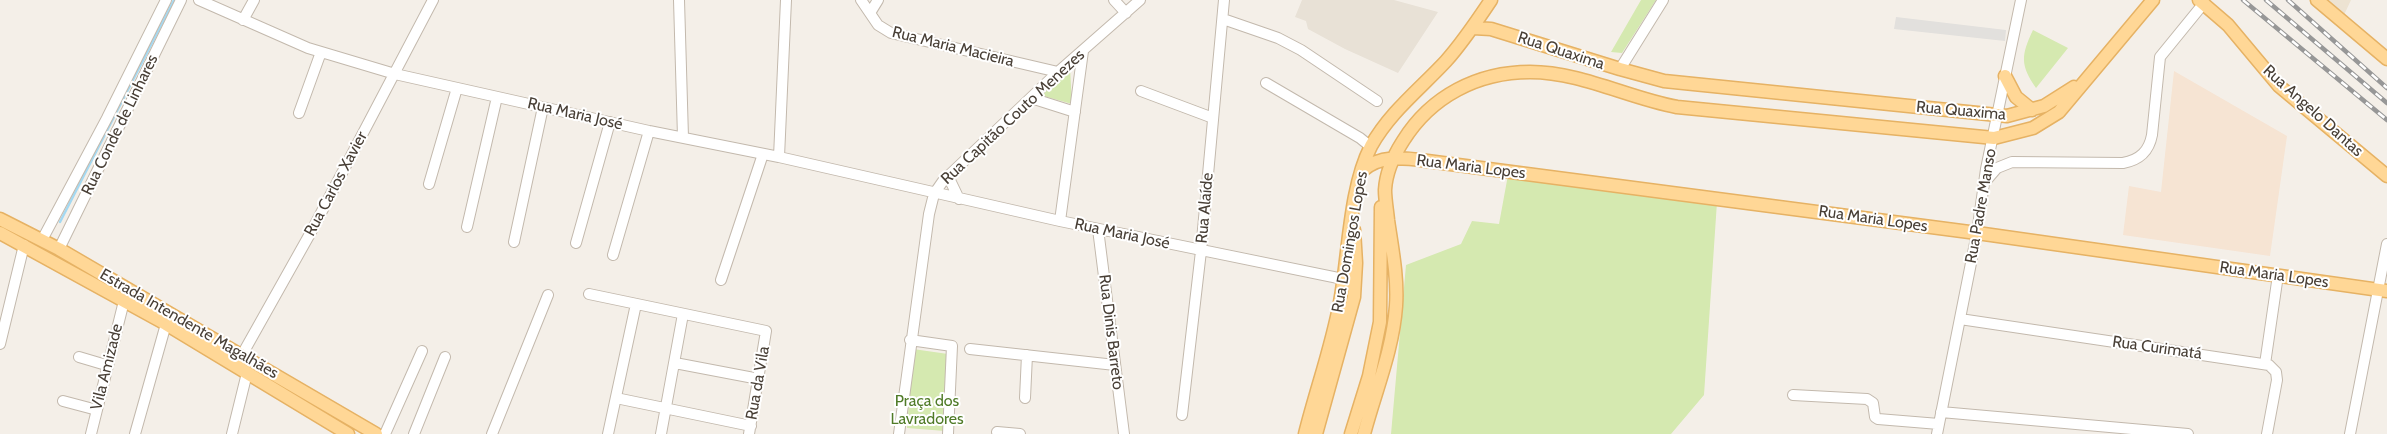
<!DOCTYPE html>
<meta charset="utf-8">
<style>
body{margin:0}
canvas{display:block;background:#f4efe8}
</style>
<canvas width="2387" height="434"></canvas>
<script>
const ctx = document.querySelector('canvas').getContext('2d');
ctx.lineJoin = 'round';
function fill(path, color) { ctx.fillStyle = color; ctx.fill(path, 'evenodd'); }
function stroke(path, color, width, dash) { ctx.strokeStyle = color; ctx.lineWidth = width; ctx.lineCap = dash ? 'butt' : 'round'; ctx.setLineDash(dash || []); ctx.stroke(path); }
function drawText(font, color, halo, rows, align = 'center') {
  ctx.font = font + ' Cabin,sans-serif'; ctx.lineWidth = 4; ctx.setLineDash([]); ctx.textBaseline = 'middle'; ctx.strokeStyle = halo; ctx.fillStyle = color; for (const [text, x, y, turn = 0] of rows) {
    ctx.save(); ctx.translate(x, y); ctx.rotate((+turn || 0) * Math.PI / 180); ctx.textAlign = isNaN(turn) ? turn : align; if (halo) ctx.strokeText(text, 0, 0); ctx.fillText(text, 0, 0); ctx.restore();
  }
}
fill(new Path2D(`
 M1302,0H1394L1438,12L1398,73L1345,49L1308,29L1306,21L1295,17Z`), '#e8e1d6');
fill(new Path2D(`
 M2174,71L2287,136L2270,256L2123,235L2129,186L2161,192Z`), '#f6e4d3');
fill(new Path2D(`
 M2321,0H2351L2344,15Z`), '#ede3d2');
fill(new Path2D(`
 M1641,0H1656L1622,53L1611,52Z
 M2033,30L2068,48L2036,88C2020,65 2021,55 2033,30Z
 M1070,68L1072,104L1040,95Z
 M1508,175L1717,202L1704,395L1671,434H1391L1406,265L1461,244L1472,221L1499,224Z
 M913,349L948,354L945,431L907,428Z`), '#d5e9b0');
fill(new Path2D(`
 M1896,17L2006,30L2005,41L1894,29Z`), '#e2e0dd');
stroke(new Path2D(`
 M60,222L174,0`), '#a4d9f2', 2.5);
const minor = new Path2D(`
 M199,0L308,48L395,74L649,131L779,157L1060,221L1343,279
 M679,0L683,137
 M861,0L878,25L891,33L1058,72
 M1114,0L1126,13
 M870,13L878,0
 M1223,19L1278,38L1301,50L1377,101
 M243,20L254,0
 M1620,69L1663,0
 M1266,83L1360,138L1371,147
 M1141,91L1213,118
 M1031,98L1075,112
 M299,113L321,52
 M779,157L786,0
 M948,176L959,199
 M1984,183L1997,168L2012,162L2123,163C2140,160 2149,151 2152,135L2160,57L2204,3
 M429,184L457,88
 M1060,221L1083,51
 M467,227L497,97
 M1098,229L1124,434
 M42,240L107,118L166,0
 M514,242L543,107
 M576,243L610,122
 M59,249L181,0
 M613,255L649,131
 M721,280L763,154
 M589,294L766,331L749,434
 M1960,319L2269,365L2276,372L2277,380L2267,434
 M910,340L952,346L948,434
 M0,344L24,245
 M970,349L1115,365
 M79,357L106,365
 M238,362L311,232L433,0
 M675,363L759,379
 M2265,364L2278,275
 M1793,395L1867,399L1873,403L1875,417L1878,419L1939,424
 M616,398L751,426
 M1025,398L1027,355
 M63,401L97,410
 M1941,412L2188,434
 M1182,415L1201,251L1224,0
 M997,432L1020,434
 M91,434L124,301
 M135,434L166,324
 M232,434L247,373
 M385,434L422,351
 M414,434L445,357
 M492,434L548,295
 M608,434L636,304
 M661,434L683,314
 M899,434L929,214L934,194L943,181L1058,72L1140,0
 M1937,434L1977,233L1986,169L2021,0
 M2350,434L2387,244`);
const major = new Path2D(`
 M2199,0L2228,25L2279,86L2387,176
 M2317,0L2387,59
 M1473,28L1491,29L1620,69L1664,81L2007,116L2044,106L2074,87
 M2005,76L2016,97L2032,110
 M1362,171C1382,152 1410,159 1435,162L1977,233L2387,291
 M0,219L59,249L376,434
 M0,233L166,324L348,434
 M1305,434C1316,390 1332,346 1340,302C1349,255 1349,189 1371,146C1390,112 1420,89 1446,61C1463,42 1477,21 1491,0
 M1316,434L1354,297L1356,263L1354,230
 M1351,434L1369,376L1380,322L1381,207
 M1364,434C1375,392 1393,350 1396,306C1398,277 1392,248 1388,220C1387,210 1385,199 1385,190C1386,172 1394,155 1403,141C1431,96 1478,72 1530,72C1581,72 1628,98 1677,107L1994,138L2033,128L2059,112L2153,0`);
stroke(minor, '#c3b9ad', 12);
stroke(major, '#e6b264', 15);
stroke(minor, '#fff', 10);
stroke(major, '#ffd796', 12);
const rail = new Path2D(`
 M2243,0L2387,120
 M2266,0L2387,103
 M2288,0L2387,88`);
stroke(rail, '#979797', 4.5);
stroke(rail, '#fff', 2.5, [8]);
drawText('16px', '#483f36', '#fff', [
 ["Rua Maria Macieira",953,47,14],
 ["Rua Quaxima",1561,51,18],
 ["Rua Quaxima",1961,111,5],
 ["Rua Angelo Dantas",2313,111,42],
 ["Rua Maria José",575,114,13],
 ["Rua Capitão Couto Menezes",1013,117,-43],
 ["Rua Conde de Linhares",120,125,-64],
 ["Rua Maria Lopes",1471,167,7],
 ["Rua Carlos Xavier",336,184,-62],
 ["Rua Padre Manso",1981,206,-80],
 ["Rua Alaíde",1205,208,-85],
 ["Rua Maria Lopes",1873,219,8],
 ["Rua Maria José",1122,234,12],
 ["Rua Domingos Lopes",1350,242,-80],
 ["Rua Maria Lopes",2274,275,8],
 ["Estrada Intendente Magalhães",189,324,30],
 ["Rua Dinis Barreto",1111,332,83],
 ["Rua Curimatá",2157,348,8],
 ["Vila Amizade",107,367,-76],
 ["Rua da Vila",758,383,-80]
]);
drawText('16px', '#507b28', '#fff', [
 ["Praça dos",927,401],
 ["Lavradores",927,419]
]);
</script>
